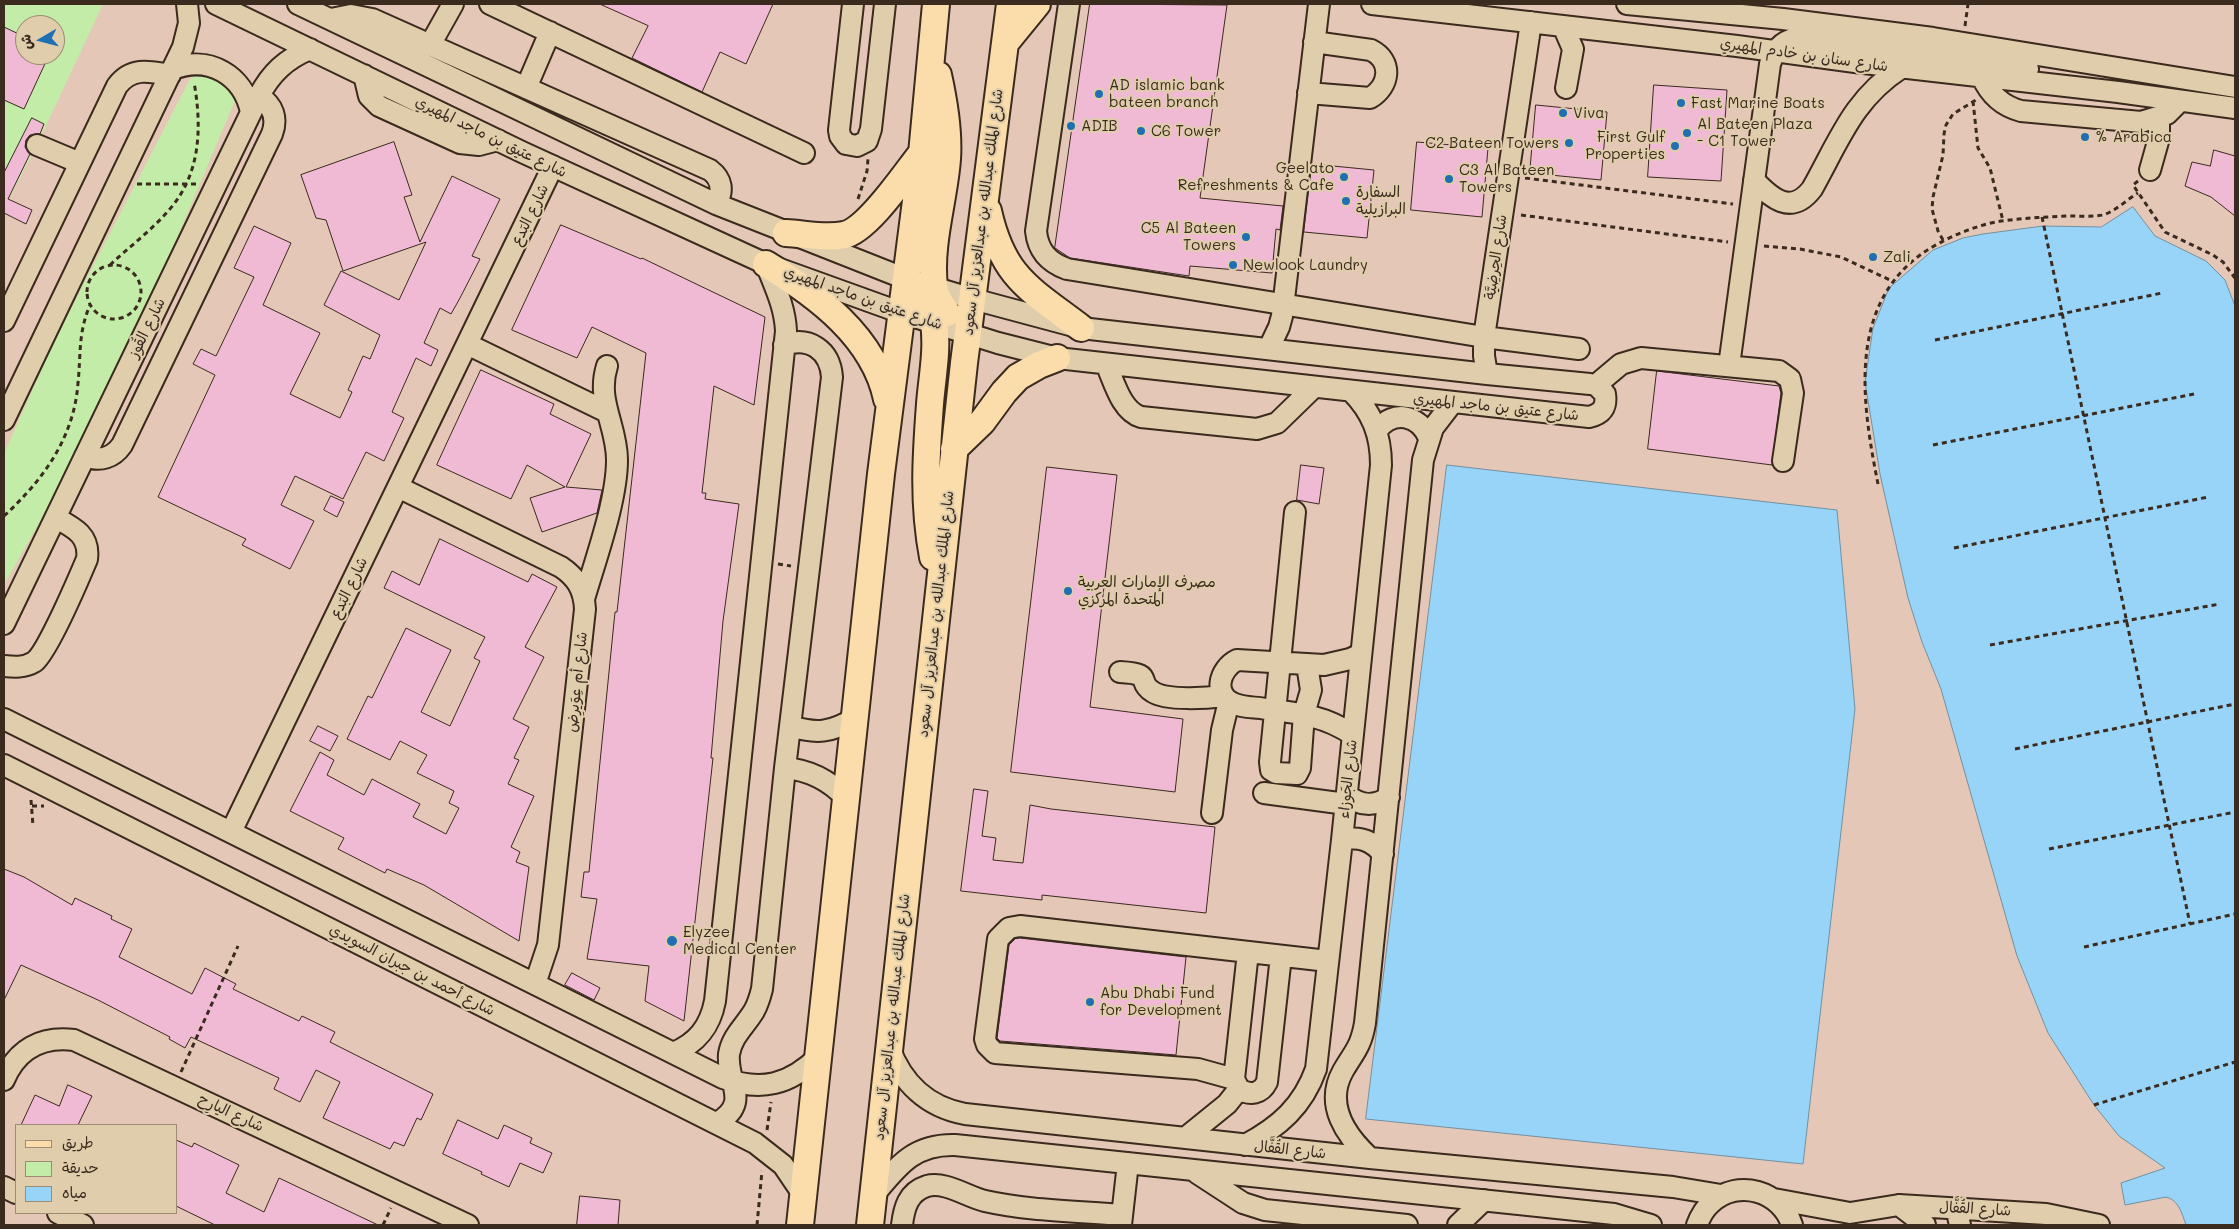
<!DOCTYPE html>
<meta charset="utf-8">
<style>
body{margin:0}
#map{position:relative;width:2239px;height:1229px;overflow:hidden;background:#e4c7b7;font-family:Mali,"Playpen Sans Arabic",sans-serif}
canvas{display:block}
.frame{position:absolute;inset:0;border:5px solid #3b2a1e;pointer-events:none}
.legend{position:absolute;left:15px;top:1124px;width:162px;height:90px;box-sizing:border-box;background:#dfcdab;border:1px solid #9d8c73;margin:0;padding:6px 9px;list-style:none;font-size:15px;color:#3b2a1e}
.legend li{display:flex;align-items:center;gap:10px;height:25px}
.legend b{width:25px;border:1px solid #9d8c73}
.north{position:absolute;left:15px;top:15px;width:50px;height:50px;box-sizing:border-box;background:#dfcdab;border:1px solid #9d8c73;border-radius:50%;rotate:262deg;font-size:14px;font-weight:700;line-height:20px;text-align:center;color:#3b2a1e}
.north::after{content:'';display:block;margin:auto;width:18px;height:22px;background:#1f6fb2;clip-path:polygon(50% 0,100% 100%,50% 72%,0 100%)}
</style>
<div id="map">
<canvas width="2239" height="1229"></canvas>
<div class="frame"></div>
<ul class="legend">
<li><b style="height:6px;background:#faddab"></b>طريق</li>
<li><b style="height:14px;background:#c2eca7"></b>حديقة</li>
<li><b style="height:14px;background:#97d4f8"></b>مياه</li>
</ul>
<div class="north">ش</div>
</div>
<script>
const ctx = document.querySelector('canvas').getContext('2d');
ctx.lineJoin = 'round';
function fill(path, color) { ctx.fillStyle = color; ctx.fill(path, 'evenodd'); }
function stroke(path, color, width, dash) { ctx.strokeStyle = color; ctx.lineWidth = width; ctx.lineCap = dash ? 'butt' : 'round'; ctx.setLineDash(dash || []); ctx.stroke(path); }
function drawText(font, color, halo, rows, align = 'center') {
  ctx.font = font + ' Mali,"Playpen Sans Arabic",sans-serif'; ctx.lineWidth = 4; ctx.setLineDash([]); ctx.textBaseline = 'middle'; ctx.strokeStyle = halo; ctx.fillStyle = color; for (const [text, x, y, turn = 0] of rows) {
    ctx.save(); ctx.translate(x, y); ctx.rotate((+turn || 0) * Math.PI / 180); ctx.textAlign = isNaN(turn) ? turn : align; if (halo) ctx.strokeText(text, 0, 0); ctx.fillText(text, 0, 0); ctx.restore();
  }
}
fill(new Path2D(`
 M4,4H103L37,145L10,197L4,194ZM25,25H55V55H25Z
 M208,68L237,96L148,307L57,491L4,585V454L54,341L190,79Z`), '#c2eca7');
const water = new Path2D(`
 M2133,207L2155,236L2206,261L2225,280L2235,306V1225H2186C2182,1214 2179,1200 2166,1197L2125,1205L2121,1183L2165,1168L2119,1136L2094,1105L2048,1033L2017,956L1941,689L1922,642L1908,598L1880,474L1865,382L1873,328L1889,288L1933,250L1963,238L1983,234L2043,226L2101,227Z
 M1447,465L1837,510L1855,709L1803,1164L1366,1119Z`);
fill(water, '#97d4f8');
stroke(water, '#7290a1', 1);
const building = new Path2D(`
 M600,4H773L746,64L720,52L702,92L632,58L648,26Z
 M1090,4L1227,5L1200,198L1283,206L1280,230L1276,229L1272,273L1190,266L1189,276L1070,258L1055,248Z
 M4,27L25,37V55H49L24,109L4,100Z
 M1654,85L1727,90L1721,181L1648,177Z
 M1536,105L1607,112L1601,180L1530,173Z
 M32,118L44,124L40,134L30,135L26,140L25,147L30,154L8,199L32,210L26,224L4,213V173Z
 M394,142L412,195L404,197L420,242L452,176L500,199L472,256L480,259L460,298L451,314L440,308L424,343L438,350L431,366L416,358L392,412L404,418L384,461L366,452L343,499L295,476L281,505L314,521L290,569L242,545L246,539L158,497L215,375L193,364L201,349L216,356L254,277L234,268L254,226L291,243L263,305L320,333L290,394L340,418L352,392L348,390L363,356L370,359L380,335L324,305L341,271L399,300L426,242L343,271L326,220L316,218L301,175Z
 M1417,142L1488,148L1482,217L1411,210Z
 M2214,150L2235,156V216L2211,197L2185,186L2192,162L2210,166Z
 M1312,164L1374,170L1367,238L1304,232Z
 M561,225L641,259L642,258L765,317L754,405L714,386L702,493H706L705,499L739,504L723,621L711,758H713L684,1021L645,1001L649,966L587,959L597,899L581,897L584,872H589L615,612H617L646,353L592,327L577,358L512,330Z
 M481,370L554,404L550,414L591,434L566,487L602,490L597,513L542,532L530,498L565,487L527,465L511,499L437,465Z
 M1657,371L1779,386L1781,393L1772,465L1648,449Z
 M1301,465L1324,468L1319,504L1297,500Z
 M1047,467L1117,475L1090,707L1183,719L1175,792L1011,772Z
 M331,496L344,502L337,517L324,510Z
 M440,539L528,582L532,574L557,587L525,647L544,657L513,719L529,727L514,758L519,760L508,784L534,796L511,847L520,852L516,862L529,867L519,941L424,885L387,869L385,873L338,849L344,838L290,811L320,752L334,760L327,775L364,795L372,779L420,804L413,817L446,834L459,808L449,803L454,791L417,773L427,755L400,741L390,760L347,739L368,696L372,698L406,628L451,650L421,712L450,726L480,661L474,658L485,637L384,588L392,571L419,585Z
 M318,726L338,736L330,751L310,741Z
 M974,789L988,791L982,836L996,838L993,860L1023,863L1030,805L1051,809L1215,827L1206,913L1042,895V900L961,891Z
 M4,869L24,877L72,905L75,898L112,916L111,919L132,929L119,957L192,994L205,968L236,984L233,989L299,1021L302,1016L335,1032L330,1042L433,1094L421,1120L417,1118L404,1146L394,1142L390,1149L323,1118L340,1082L316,1070L300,1102L274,1089L279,1078L191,1037L185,1048L169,1039L170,1037L98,1000L21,965L4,1000Z
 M1020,938L1186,957L1176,1055L1000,1041L997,1038L1009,945L1015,939Z
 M572,973L600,988L594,1000L565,985Z
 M68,1085L92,1096L78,1125H21L35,1095L59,1106Z
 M458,1120L498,1139L504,1125L532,1138L530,1143L552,1153L543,1173L520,1163L509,1187L481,1174L482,1172L443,1154Z
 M176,1140L192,1147L194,1143L239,1165L226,1193L264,1212L279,1178L378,1225H215L176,1206Z
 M580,1196L620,1200L618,1225H577Z`);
fill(building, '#f0bad4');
stroke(building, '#3b2a1e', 1);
const minor = new Path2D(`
 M216,4L522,152L766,264L902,313L998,343L1057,358L1589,417C1602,414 1607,407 1605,394L1596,385L1590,384L1487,374L1081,328L973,299L906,279L716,204L298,4
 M490,4L804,153
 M853,4L839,130L840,136L846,144L857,146L867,141L871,129L885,4
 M1069,4L1036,231C1038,251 1048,262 1067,269L1484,337L1579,349
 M1372,4L1737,46L1855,62L2118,92L2235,108
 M1627,4L1783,19L1933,38L2235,87
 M331,19L351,15L372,19L710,170C722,179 724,191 716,204
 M1563,26L1573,49L1566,88
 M430,45L453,4
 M173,69C209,55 243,75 251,112
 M364,75L369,96L379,106L460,143L479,145L498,140
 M1982,77C1990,95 2002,106 2021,111L2141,122L2167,114L2180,101
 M526,88L550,32
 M1308,93L1370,98C1390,86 1393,61 1371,50L1314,42
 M37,145L80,163
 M2150,170L2159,138V118
 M1754,180C1771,198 1791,216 1812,189C1839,141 1853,99 1901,68
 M4,321L117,86C131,67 149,71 170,75
 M467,344L607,412
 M1269,348L1279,327L1282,316L1319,4
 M1106,364C1114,381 1121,411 1141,417L1257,429L1277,423L1314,387
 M1729,366L1770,64C1775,47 1786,38 1805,37L2028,69
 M1487,374L1484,356V337L1531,22
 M1596,385L1621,364L1641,358L1779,371L1790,379L1793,393L1783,461
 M4,420L183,47L189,23L187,4
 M1377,430C1394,409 1419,415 1429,438
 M85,456C100,462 113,458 122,445L272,134C278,118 273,105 259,96
 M398,487L561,567C576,577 584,589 585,609L548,945L535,984
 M1295,512L1270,762L1271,770L1276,773L1297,774L1300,768L1304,714L1311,690L1307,665
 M584,599C596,558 617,500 617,460C617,425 596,401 607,366
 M4,624L259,96C271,73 286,59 310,49
 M4,666C14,667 24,668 34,662C47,653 79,578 87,559C90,536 75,528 56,518
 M1120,672C1156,674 1135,681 1153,692C1167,701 1208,698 1224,696
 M4,719L723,1078C761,1092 790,1085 819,1056
 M790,726C816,734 831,733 855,718
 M1353,735C1326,716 1298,713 1266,709C1256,707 1244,708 1235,704C1212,696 1219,669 1237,660L1324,665L1350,659L1361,654
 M4,765L755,1143L783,1165L804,1196
 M785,768C810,770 829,780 846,798
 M1264,793L1346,804
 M1347,795C1360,806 1374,807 1389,797
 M1212,813L1222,730L1229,701
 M231,832L553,166
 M1342,840C1359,836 1372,840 1383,854
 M1248,952L1234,1079L1239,1089C1250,1096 1261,1094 1267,1082L1281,956
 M889,1047C902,1083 927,1107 965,1114L1370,1158L1673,1187L1721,1195
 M673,1053C697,1043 710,1027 715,1001L786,331C785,307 775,287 766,264
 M1234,1079L1198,1069L995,1053L987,1045L985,1039L998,939L1009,928L1020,926L1328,961
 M4,1080C17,1049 41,1036 74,1040L468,1225
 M717,1123C752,1102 726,1083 729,1054C732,1036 745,1026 754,1011C758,1004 760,997 762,989L785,768L832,377C830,350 809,336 784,345
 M1185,1138L1227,1104L1239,1089
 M1245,1145C1279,1127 1303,1106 1316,1069L1342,840L1381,465C1381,435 1372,412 1351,391
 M1370,1158C1346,1136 1324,1105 1343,1071C1354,1052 1361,1047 1365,1023L1423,460L1433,428L1453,402
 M1197,1173L1243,1203L1265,1210L1407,1225
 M4,1187L16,1193
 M873,1196C898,1166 913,1144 955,1145L1614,1214L1651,1225
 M1774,1199L1850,1213L1899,1205L2046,1214L2099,1225
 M1899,1205L1925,1225
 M1956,1208L1960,1225
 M58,1213L83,1225
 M902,1225C904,1208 908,1192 927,1186C945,1181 968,1197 985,1201C1029,1211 1077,1211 1122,1215
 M1121,1225L1128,1163
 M1458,1225L1484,1200
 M1697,1225C1700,1217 1704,1209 1711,1203C1738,1178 1781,1191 1792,1225`);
const major = new Path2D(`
 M1006,42L1037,4
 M938,75C944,102 949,131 947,159C944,200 929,244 934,286C935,296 941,305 947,313
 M988,211C1003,278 1030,289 1081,328
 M786,233C805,234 826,239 844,235C868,230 905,174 921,154
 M766,264C817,295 874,337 887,399
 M906,279C919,290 932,305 934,323C938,349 932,378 930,404C926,457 923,504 933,557
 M954,449L982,422L1004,392L1018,377L1039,365L1057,358
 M800,1225L881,474L922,154L936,4
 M870,1225L964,363L1010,4`);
stroke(minor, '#3b2a1e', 24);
stroke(major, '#3b2a1e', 30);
stroke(new Path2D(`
 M1965,26L1968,4
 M1973,101L1978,148L1990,168L2003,221
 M1525,178L1733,204
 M2138,181L2133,185L2165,232L2213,255L2223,262L2235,278
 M137,184H196
 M858,199L867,171L868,159
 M1521,215L1728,242
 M2042,217L2190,924
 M1943,240L1938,231L1932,209L1933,197L1943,155L1944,134L1946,125L1953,114L1976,100
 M1764,246L1800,249L1841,257L1892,281
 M110,265C129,247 152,230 169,210C201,174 202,127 194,82
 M87 292a27 27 0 1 1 54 0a27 27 0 1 1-54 0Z
 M1935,340L2162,293
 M1933,445L2194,394
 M1878,484C1861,399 1846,297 1934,246C1955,234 1978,225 2001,221C2024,218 2046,217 2069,216C2080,216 2092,217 2103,215C2114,212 2128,199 2138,193
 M4,516C43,480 74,438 78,383C81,354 78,333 90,305
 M1954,548L2208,497
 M778,564L791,566
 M1990,645L2220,604
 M2015,749L2235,704
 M31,800L33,826
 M32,806H44
 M2049,849L2235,812
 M2084,947L2235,914
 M181,1072L238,946
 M2094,1105L2235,1062
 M767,1130L771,1102
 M383,1225L391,1208
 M757,1225L762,1171`), '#3b2a1e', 3, [5, 4]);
stroke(minor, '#dfcdab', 20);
stroke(major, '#faddab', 26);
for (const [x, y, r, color] of [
 [1099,94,5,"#1f6fb2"],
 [1681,103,5,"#1f6fb2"],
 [1563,113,5,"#1f6fb2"],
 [1071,126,5,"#1f6fb2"],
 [1141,131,5,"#1f6fb2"],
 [1687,133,5,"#1f6fb2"],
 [2085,137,5,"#1f6fb2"],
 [1569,143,5,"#1f6fb2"],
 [1675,146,5,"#1f6fb2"],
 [1344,177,5,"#1f6fb2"],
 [1449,179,5,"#1f6fb2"],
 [1346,201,5,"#1f6fb2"],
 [1246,237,5,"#1f6fb2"],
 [1873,257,5,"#1f6fb2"],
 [1233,265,5,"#1f6fb2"],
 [1068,591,5,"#1f6fb2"],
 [672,941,6,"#1f6fb2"],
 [1090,1002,5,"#1f6fb2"]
]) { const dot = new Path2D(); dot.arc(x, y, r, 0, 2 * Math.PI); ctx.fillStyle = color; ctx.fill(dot); stroke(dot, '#dfcdab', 2); }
drawText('15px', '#3b2a1e', '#dfcdab', [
 ["شارع سنان بن خادم المهيري",1804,55,8],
 ["شارع عتيق بن ماجد المهيري",491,137,26],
 ["شارع الملك عبدالله بن عبدالعزيز آل سعود",983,212,-83],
 ["شارع البَدع",530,215,-64],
 ["شارع الحِرضِيَّة",1496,257,-82],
 ["شارع عتيق بن ماجد المهيري",863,298,19],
 ["شارع القُوز",147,328,-64],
 ["شارع عتيق بن ماجد المهيري",1496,407,6],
 ["شارع البَدع",349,588,-64],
 ["شارع الملك عبدالله بن عبدالعزيز آل سعود",936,614,-84],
 ["شارع أم عِوَيرِض",577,682,-84],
 ["شارع الجَوزاء",1348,779,-84],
 ["شارع أحمد بن جبران السويدي",412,970,27],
 ["شارع الملك عبدالله بن عبدالعزيز آل سعود",892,1017,-84],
 ["شارع اليارِح",231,1113,25],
 ["شارع القُفَّال",1290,1150,6],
 ["شارع القُفَّال",1975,1209,3]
]);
drawText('15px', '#3b2a1e', '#dfcdab', [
 ["AD islamic bank",1109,85],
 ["bateen branch",1109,102],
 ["Fast Marine Boats",1691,103],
 ["Viva",1573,113],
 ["Al Bateen Plaza",1697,124],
 ["- C1 Tower",1697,141],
 ["ADIB",1081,126],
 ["C6 Tower",1151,131],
 ["First Gulf",1665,137,"right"],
 ["Properties",1665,154,"right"],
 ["% Arabica",2095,137],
 ["C2 Bateen Towers",1559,143,"right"],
 ["Geelato",1334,168,"right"],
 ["Refreshments & Cafe",1334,185,"right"],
 ["C3 Al Bateen",1459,170],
 ["Towers",1459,187],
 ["السفارة",1356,192],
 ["البرازيلية",1356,209],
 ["C5 Al Bateen",1236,228,"right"],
 ["Towers",1236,245,"right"],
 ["Zali",1883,257],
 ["Newlook Laundry",1243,265],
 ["مصرف الإمارات العربية",1078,582],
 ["المتحدة المركزي",1078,599],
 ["Elyzee",683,932],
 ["Medical Center",683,949],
 ["Abu Dhabi Fund",1100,993],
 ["for Development",1100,1010]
], 'left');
</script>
